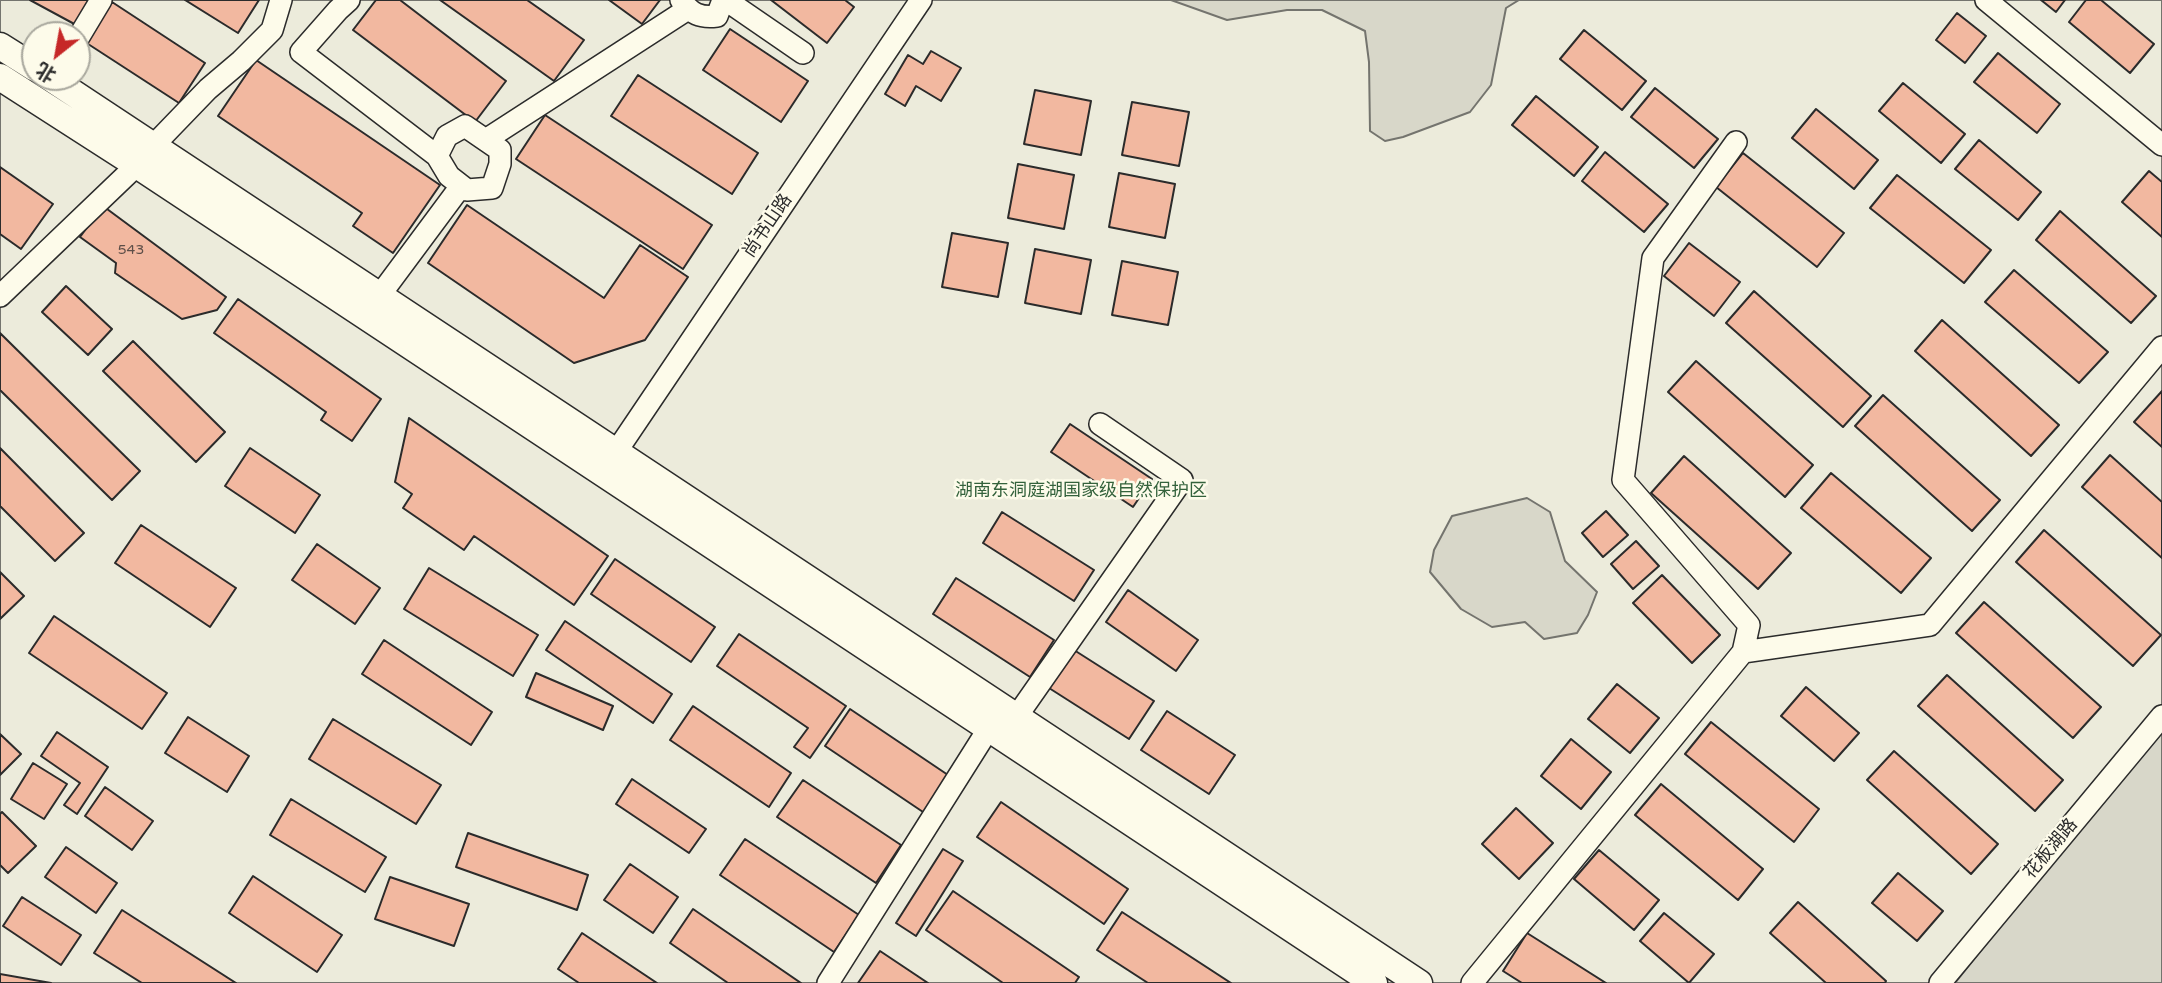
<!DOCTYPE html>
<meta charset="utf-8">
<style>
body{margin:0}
#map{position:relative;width:2162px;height:983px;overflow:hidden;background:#fdfbea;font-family:"Varela Round","Noto Sans SC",sans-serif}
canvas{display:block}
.north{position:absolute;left:21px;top:21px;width:70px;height:70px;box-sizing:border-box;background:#fdfbea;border:2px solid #a9a89e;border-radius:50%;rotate:211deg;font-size:19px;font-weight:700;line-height:28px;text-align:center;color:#2b2b2b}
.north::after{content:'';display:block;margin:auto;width:24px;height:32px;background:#c62828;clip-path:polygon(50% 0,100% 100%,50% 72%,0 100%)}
</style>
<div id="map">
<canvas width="2162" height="983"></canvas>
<div class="north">北</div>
</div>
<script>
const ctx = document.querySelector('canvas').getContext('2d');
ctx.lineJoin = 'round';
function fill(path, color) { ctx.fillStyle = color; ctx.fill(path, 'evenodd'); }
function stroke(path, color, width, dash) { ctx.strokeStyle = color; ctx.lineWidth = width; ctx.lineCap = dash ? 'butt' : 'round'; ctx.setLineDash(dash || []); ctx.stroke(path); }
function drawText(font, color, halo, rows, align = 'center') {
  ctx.font = font + ' "Varela Round","Noto Sans SC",sans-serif'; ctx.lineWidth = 5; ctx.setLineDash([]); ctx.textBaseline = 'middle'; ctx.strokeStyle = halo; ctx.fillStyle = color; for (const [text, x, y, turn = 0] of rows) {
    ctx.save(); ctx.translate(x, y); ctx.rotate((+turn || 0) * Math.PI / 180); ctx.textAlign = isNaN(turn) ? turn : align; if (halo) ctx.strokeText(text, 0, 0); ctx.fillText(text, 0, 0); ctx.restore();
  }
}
const green = new Path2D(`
 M0,0H2162V983H0ZM35,35H77V77H35Z`);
fill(green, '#ecebdb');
stroke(green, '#74746e', 2);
const water = new Path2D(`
 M1171,0H1519L1506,8L1491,85L1470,112L1403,137L1385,141L1370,131L1369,62L1365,31L1322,10H1287L1227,20Z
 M1527,498L1550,512L1565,561L1597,592L1588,615L1577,633L1544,639L1525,622L1492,627L1461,609L1430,572L1434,550L1452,516Z
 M2162,723V983H1955Z`);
fill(water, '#d8d7c9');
stroke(water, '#74746e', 2);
const building = new Path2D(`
 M30,0H91L78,26Z
 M185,0H259L238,33Z
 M376,0H400L506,81L475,122L353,30Z
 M440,0H527L584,40L554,81Z
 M609,0H660L642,24Z
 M771,0H845L854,7L827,43Z
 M2041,0H2065L2056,12Z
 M2086,0H2101L2154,44L2130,73L2069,22Z
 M112,2L205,63L179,103L85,42Z
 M1957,13L1986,36L1965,63L1936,40Z
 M730,29L808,81L781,122L703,70Z
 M1584,30L1646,81L1622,110L1560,59Z
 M931,51L961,68L941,101L916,86L905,106L885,94L908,55L923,64Z
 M1998,53L2060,104L2037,133L1974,82Z
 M256,60L440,185L393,253L353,226L362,213L218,116Z
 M638,75L758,153L732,194L611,116Z
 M1903,83L1965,134L1941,163L1879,111Z
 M1655,88L1718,139L1694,168L1631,117Z
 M1035,90L1091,101L1081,155L1024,144Z
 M1536,96L1598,147L1574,176L1512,125Z
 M1132,102L1189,112L1179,166L1122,155Z
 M1816,109L1878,160L1854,189L1792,138Z
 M545,115L712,225L683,269L516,159Z
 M1979,140L2041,192L2018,220L1955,169Z
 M1605,152L1668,204L1644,232L1582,181Z
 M1743,153L1844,233L1817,267L1716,187Z
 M1018,164L1074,175L1064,229L1008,218Z
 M0,167L53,204L21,249L0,234Z
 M2149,171L2162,182V237L2122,202Z
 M1119,173L1175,184L1165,238L1109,227Z
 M1897,175L1991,250L1964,283L1870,208Z
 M467,205L604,298L640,245L688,277L645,340L574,363L428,263Z
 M103,206L226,297L217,310L182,319L115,273L116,263L80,237Z
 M2060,211L2156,296L2131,323L2036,240Z
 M952,233L1008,243L998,297L942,287Z
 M1689,243L1740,282L1714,316L1664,276Z
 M1035,249L1091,260L1081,314L1025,303Z
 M1122,261L1178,272L1168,325L1112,315Z
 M2014,270L2108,352L2079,383L1985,302Z
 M66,286L112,329L88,355L42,312Z
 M1754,291L1871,396L1843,427L1726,323Z
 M238,299L381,399L352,441L321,420L326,412L214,333Z
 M1942,320L2059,425L2031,456L1915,351Z
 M0,333L140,471L112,500L0,390Z
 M133,341L225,432L196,462L103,371Z
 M1696,361L1813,465L1785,497L1668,392Z
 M2162,391V447L2134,422Z
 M1883,395L2000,500L1972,531L1855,426Z
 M409,418L608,556L574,605L474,536L464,550L403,508L412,494L395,482Z
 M1070,424L1152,479L1133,507L1051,452Z
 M0,448L84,533L55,561L0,506Z
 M250,448L320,495L295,533L225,486Z
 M2110,455L2162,502V558L2082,487Z
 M1684,456L1791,553L1758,589L1651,493Z
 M1831,473L1931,558L1901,593L1801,508Z
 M1606,511L1628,535L1603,557L1582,533Z
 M1002,512L1094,570L1074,601L983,543Z
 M141,525L236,588L210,627L115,563Z
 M2044,530L2161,635L2133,666L2016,562Z
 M1636,541L1659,566L1633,589L1611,564Z
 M317,544L380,588L355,624L292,580Z
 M615,559L715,627L691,662L591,594Z
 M429,568L538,635L513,676L404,609Z
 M0,572L24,596L0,619Z
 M1662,575L1720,635L1692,663L1633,603Z
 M956,578L1054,640L1030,677L933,614Z
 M1128,590L1198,640L1176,671L1106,622Z
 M1984,602L2101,707L2073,738L1956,633Z
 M54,616L167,693L142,729L29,653Z
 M565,621L672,694L653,723L546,650Z
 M739,634L846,706L810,758L794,747L808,728L717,666Z
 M384,640L492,712L471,745L362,674Z
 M1074,650L1154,701L1129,739L1049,688Z
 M536,673L613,706L603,730L526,697Z
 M1947,675L2063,780L2035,811L1918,706Z
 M1617,684L1659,718L1630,753L1588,719Z
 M1806,687L1859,733L1834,761L1781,716Z
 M693,706L791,773L769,807L670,740Z
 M850,709L951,777L926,814L825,746Z
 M1167,711L1235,755L1209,794L1141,750Z
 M188,717L249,756L227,792L165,753Z
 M333,719L441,785L416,824L309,759Z
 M1711,722L1819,809L1794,842L1685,754Z
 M57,732L108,767L77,814L64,805L80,783L41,756Z
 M0,734L21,754L0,775Z
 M1571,739L1611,772L1581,809L1541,776Z
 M1894,751L1998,844L1971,874L1867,780Z
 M33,763L67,784L44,819L11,799Z
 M632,779L706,829L689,853L616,804Z
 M803,780L901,845L876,883L777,817Z
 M1661,784L1763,869L1738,900L1635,815Z
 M105,787L153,821L132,850L85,816Z
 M291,799L386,857L365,892L270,835Z
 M1001,802L1128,889L1104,924L977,837Z
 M1516,808L1553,843L1519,879L1482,844Z
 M2,812L36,846L8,873L0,865V814Z
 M468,833L588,875L577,910L456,867Z
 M745,839L859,915L834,952L720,875Z
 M66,847L117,883L96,913L45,877Z
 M943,849L963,861L916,936L896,923Z
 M1599,850L1659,900L1634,930L1574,879Z
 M630,864L678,897L653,933L604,900Z
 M1898,873L1943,911L1917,941L1872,903Z
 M253,876L342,935L317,972L229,913Z
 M390,877L469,904L454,946L375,919Z
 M953,891L1079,977L1075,983H1003L926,930Z
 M22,897L81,935L61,965L3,926Z
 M1798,902L1886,981L1885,983H1826L1770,933Z
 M693,909L801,983H728L670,943Z
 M122,910L236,983H142L94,953Z
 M1122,912L1231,983H1148L1097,950Z
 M1664,913L1714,954L1689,983L1640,941Z
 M582,933L657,983H579L558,969Z
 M1527,933L1606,983H1522L1503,971Z
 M880,951L928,983H858Z
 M0,974L51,983H0Z`);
fill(building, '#f2b8a0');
stroke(building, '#2b2b2b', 2);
const minor = new Path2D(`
 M349,0L338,10L301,52L437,156L449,176L467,190L492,188L500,164V150L465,126L447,136L437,156
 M681,0C691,14 700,18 717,16L723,0
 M726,0L803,53
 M1986,0L2162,145
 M77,40L101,0
 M487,139L688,9
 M1736,142L1653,258L1623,480L1749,625L1743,652
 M153,146L208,89L241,61L272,30L281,0
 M380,295L461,186
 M0,296L137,165
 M616,452L921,0
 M1017,716L1182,480L1100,424
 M828,983L989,728
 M1472,983L1743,652L1930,625L2162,347
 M1940,983L2162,716`);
const major = new Path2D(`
 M0,46L35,68
 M0,77L137,165L1374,983
 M49,77L1419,983`);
stroke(minor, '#2b2b2b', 24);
stroke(major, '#2b2b2b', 29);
stroke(minor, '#fdfbea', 21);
stroke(major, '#fdfbea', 26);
drawText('14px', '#5d4e48', null, [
 ["543",131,250]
]);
drawText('18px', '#2b2b2b', '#fdfbea', [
 ["尚书山路",768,226,-56],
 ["花板湖路",2051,849,-50]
]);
drawText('18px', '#34623c', '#fdfbea', [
 ["湖南东洞庭湖国家级自然保护区",1081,491]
]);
</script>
